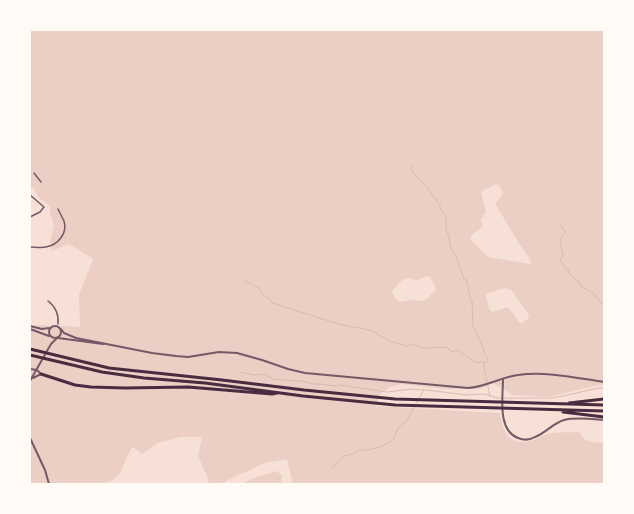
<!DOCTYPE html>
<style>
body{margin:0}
#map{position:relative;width:634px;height:514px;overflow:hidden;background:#f7e1d7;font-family:"DejaVu Sans",sans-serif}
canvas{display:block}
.frame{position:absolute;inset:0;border:31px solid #fffaf5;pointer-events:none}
</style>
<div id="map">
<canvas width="634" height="514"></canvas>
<div class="frame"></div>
</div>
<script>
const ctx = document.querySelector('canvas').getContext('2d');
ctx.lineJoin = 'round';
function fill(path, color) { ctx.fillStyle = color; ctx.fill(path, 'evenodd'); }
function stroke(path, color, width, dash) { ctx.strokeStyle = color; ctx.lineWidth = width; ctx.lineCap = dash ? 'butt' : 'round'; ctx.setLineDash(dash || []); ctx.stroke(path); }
fill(new Path2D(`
 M30,30H604V385H599L548,397L513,395L492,382L484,388L480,389H445L401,384L390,387L380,394L376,406L500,413C502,432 510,446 531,441C537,439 542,435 548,434C558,431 570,433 580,432C583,443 594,442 604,443V484H293L287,459L265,463L228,480L222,484H207L209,481L198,456L202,437H181L158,443L142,454L133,447C121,462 126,478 102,484H30V326L40,325L80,327L79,295L93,259L69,244L52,251L50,241L54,226L50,212V206L38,197L34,188L30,187ZM496,184L500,186L503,194L496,202V205L518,242L529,257L531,262L530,264L488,257L471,240V235L483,227L481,220L486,212L481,192ZM426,276L430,277L436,289L428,298L424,301L412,300L400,302L397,300L392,293C393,288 403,277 410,278C412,279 414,280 417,281ZM506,288L512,291L529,315L528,319L522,323L519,322L508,307L492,312L489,309L486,294L497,290Z
 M276,471L282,475L281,484H243L251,479Z`), '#ebcfc5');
stroke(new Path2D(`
 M559,224L565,231L560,240L563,256L560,259C562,263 564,269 568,270L571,276L578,281L580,286L595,294V297L598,298L601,303L604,304
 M245,281L259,288L263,295L271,300L272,303L342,325L370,330L392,342L406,346L411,344L424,348L446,347L452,352L458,350L475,362H487L488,359L485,355L482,345L473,326L472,300L470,298L467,281L464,279L457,258L450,246L449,236L446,229V215L440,209V205L432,195L428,188L413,173L411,166
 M604,326V328
 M484,362V368L490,396
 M239,372L255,375L264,374L273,379L281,380L302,381L314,384H320L335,386L340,385L387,392L410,389L427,390L467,395L484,394L497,398H551L563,396L598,388H604
 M415,405L424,390
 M332,468L343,456L353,454L360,450H367L380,447L393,440L398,428L408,419L414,407`), '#dcb8b0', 1);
stroke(new Path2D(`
 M34,173L41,182
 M30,195L44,207L40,212L30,217
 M30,247C35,247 41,248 46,247C58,245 68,233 64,221C62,217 60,213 58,209
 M48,301C56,307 59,314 58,324`), '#755966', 1.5);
stroke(new Path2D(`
 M49 332a6 6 0 1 1 12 0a6 6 0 1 1-12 0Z
 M30,326L42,329L49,328
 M30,329L49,336
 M61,329L64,333L76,338L152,353L176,356L188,357L219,352L237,353L262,360L288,369L305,373L468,388C486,387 501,377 518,375C546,371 577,378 604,382
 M58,338L103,344
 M30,369L37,370L41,374
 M33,378L41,374
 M503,379C503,397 497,430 518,438C523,440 530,440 535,437C546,433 553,423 564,420C576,417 591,419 604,420
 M30,381L51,344L57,338
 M30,438L45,470L49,484`), '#755966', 2);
stroke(new Path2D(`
 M30,349L109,368L222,380L304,390L395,399L604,405
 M30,355L102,372L144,378L205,383L303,396L395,405L604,411
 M41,374L75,385L91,387L125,388L188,387L272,394L277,393
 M569,403L604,399
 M563,412L604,417`), '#4a2c40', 3);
</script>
